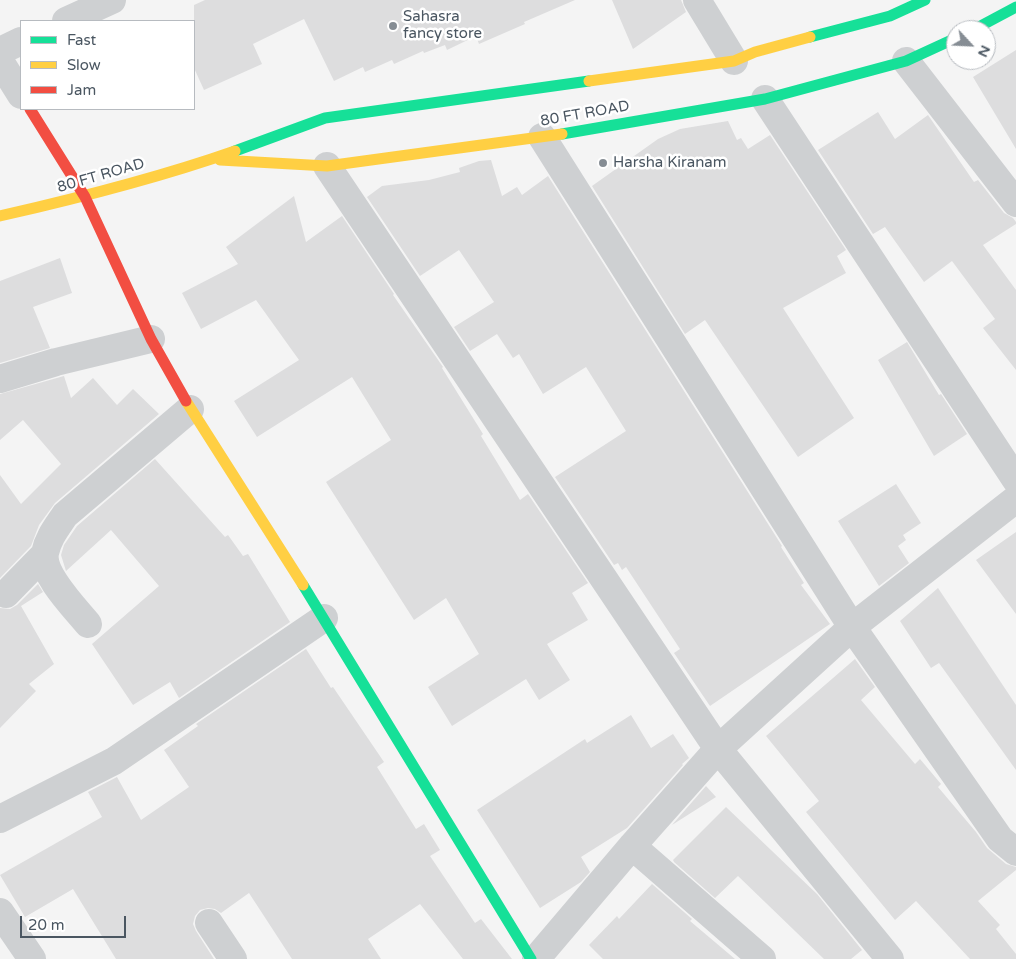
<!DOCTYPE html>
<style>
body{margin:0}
#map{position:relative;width:1016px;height:959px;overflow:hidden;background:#f4f4f4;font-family:"Varela Round",sans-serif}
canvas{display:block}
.legend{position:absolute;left:20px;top:20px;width:175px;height:90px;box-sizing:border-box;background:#fff;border:1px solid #b7bbc0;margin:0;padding:6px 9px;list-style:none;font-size:15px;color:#4a5661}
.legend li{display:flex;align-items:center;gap:10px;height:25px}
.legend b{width:25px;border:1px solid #b7bbc0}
.north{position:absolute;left:946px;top:20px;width:50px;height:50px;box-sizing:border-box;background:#fff;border:1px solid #b7bbc0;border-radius:50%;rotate:115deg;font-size:14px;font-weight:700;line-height:20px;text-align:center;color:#4a5661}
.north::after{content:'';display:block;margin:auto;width:18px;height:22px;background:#868d94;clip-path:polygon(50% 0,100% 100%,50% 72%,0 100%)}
.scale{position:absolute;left:20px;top:916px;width:106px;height:22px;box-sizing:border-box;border:2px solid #4a5661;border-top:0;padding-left:6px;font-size:15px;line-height:18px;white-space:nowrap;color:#4a5661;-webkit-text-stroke:4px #fff;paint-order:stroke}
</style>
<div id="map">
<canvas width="1016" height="959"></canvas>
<ul class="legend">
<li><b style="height:6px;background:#16e098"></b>Fast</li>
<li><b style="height:6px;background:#ffcf43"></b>Slow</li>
<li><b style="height:6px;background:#f24e42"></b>Jam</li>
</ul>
<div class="north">N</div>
<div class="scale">20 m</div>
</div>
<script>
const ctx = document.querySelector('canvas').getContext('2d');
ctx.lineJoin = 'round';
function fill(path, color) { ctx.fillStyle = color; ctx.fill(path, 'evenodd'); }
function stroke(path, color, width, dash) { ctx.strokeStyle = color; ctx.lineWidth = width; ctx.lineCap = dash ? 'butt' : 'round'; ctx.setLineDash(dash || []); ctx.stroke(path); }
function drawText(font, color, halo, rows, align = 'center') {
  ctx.font = font + ' "Varela Round",sans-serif'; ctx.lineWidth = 5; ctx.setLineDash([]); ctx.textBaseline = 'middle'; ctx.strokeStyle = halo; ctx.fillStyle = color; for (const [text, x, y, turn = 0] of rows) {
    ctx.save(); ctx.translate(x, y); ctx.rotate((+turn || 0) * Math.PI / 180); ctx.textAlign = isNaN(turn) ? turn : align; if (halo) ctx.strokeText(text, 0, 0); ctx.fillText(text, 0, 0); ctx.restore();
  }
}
fill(new Path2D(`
 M205,0H575L524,22L525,24L479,44L476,36L447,50L445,45L424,53L423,51L394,64L392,60L365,72L363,67L334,81L304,19L253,44L262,64L204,90L194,68V5Z
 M612,0H681L686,12L633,49Z
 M1016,50V149L973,77Z
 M878,112L895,139L928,115L974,182L978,180L1004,213L1013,218L1016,222V224L983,245L1016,290V370L983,328L995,319L952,261L924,282L885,227L873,234L818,150Z
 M728,121L737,140L741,138L748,149L770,135L846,250L837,256L846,273L783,308L854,418L798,457L705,320L685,334L592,186L658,139L680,129Z
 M491,160L502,196L517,187L522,195L548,176L782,546L781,547L804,583L801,585L830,624L710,706L674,653L680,649L626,567L622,570L618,563L614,565L555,477L626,431L586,367L543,394L519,354L513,358L497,334L470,351L454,327L494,302L459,250L420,276L367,197L382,186L429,180L460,172L459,168L479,161Z
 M294,196L306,242L342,216L394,294L393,295L443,367L442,368L483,434L481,436L520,500L528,494L588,583L572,593L588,620L547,644L570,680L539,700L526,679L452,726L428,687L479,654L446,598L414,620L326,482L391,440L352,377L257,437L234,401L299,360L256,300L201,329L182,293L238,264L226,247Z
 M60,258L72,293L33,307L50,348L0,363V281Z
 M907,342L939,395L941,394L967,434L934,456L878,360Z
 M64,376L71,398L93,378L117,405L133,389L159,414L55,503L39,525L31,546L0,578V475L21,504L61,464L23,420L0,440V394Z
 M155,459L225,537L228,535L243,556L248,554L290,622L179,698L170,682L133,705L92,644L159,586L111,530L66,571L61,555L64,545L77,526Z
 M896,484L921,523L903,535L906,540L898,546L909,563L879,586L838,521Z
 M1016,532V614L976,560Z
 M38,584L43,592L21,606L54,664L29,684L36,691L0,728V608L10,609L17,605Z
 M938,588L1016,705V770L939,663L931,668L900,621Z
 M306,649L331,688L333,687L384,762L377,767L416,829L424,824L440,850L430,856L475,923L481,919L512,959H463L420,904L368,939L381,959H292L249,893L221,913L215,909L208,908L200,910L195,916L193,924L196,931L214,959H116L73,889L25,917L0,875L102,817L88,792L117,777L141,820L189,787L164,750L198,726L196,724Z
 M855,659L875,687L861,700L915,764L920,759L941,784L938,787L976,832L987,848L1006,864L1016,867V870L978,901L1000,925L996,929L1016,954V959H970L916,901L895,920L806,812L819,801L766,736Z
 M631,715L651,748L673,734L689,758L682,764L683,765L627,828L581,857L590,872L581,882L540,908L477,810L585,739L587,743Z
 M706,786L716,797L672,825Z
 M726,807L817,894L862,950L851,959H824L738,876L715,898L674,862L673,860Z
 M652,884L692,919L690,921L735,959H603L589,945L617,916L619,919Z`), '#ddddde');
stroke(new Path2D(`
 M697,0L734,61
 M66,21L112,0
 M0,51L21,41
 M0,61L21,95
 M906,61L1016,203
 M765,99L1016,480
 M542,137L852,627L1000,839L1016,852
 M327,166L718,749L890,959
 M0,379L56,362L151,339
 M6,594L44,555
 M88,624C75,608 41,574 45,553C48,538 57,527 65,515L190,409
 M0,819L114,761L324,618
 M632,846L762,959
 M0,912L32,959
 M209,923L233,959
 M536,959L632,846L718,749L852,627L1016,499`), '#ced0d2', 28);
stroke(new Path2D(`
 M973,30L1016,7
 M810,37L890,16L925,0
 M562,134L765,99L906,61L956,38
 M235,151L325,118L589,81
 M303,585L531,959`), '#16e098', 11);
stroke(new Path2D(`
 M589,81L734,61L755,52L810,37
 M220,160L327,166L562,134
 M0,216C79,198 158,178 235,151
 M186,401L303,585`), '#ffcf43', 11);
stroke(new Path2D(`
 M30,109L85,197L151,339L186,401`), '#f24e42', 11);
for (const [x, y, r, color] of [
 [393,26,5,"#868d94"],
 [603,163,5,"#868d94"]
]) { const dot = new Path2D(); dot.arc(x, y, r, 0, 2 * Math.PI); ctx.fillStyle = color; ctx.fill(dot); stroke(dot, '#fff', 2); }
drawText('15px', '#4a5661', '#fff', [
 ["Sahasra",403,17],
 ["fancy store",403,34],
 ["Harsha Kiranam",613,163]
], 'left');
drawText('15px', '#4a5661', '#fff', [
 ["80 FT ROAD",585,114,-10],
 ["80 FT ROAD",101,176,-16]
]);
</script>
